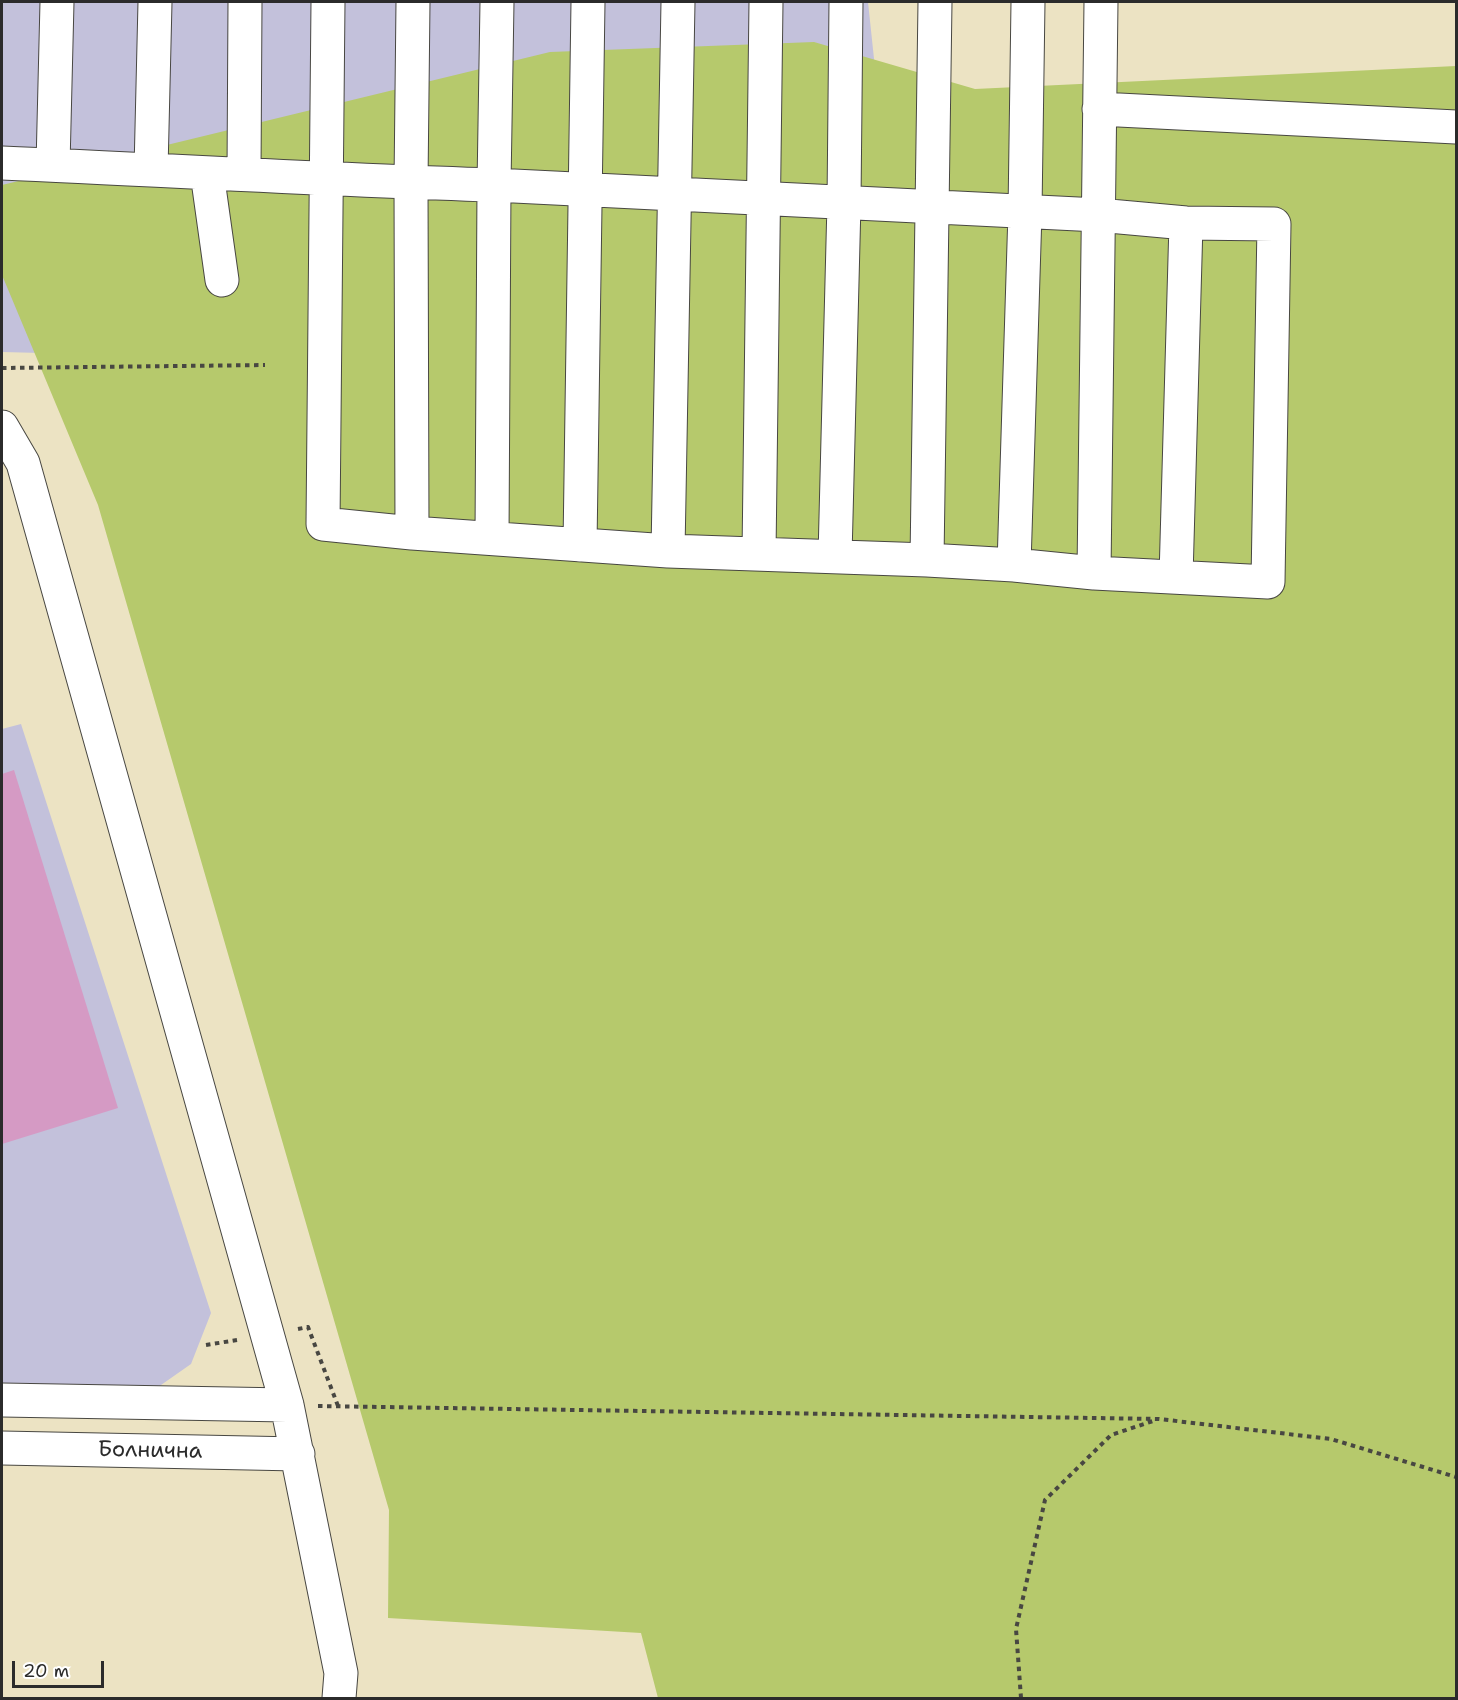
<!DOCTYPE html>
<meta charset="utf-8">
<style>
body{margin:0}
#map{position:relative;width:1458px;height:1700px;overflow:hidden;background:#ece3c3;font-family:"Shantell Sans",sans-serif}
canvas{display:block}
.frame{position:absolute;inset:0;border:3px solid #2b2b2b;pointer-events:none}
.scale{position:absolute;left:12px;top:1661px;width:92px;height:27px;box-sizing:border-box;border:3px solid #2b2b2b;border-top:0;padding-left:8px;font-size:18px;line-height:21px;white-space:nowrap;color:#2b2b2b;-webkit-text-stroke:4px #fff;paint-order:stroke}
</style>
<div id="map">
<canvas width="1458" height="1700"></canvas>
<div class="frame"></div>
<div class="scale">20 m</div>
</div>
<script>
const ctx = document.querySelector('canvas').getContext('2d');
ctx.lineJoin = 'round';
function fill(path, color) { ctx.fillStyle = color; ctx.fill(path, 'evenodd'); }
function stroke(path, color, width, dash) { ctx.strokeStyle = color; ctx.lineWidth = width; ctx.lineCap = dash ? 'butt' : 'round'; ctx.setLineDash(dash || []); ctx.stroke(path); }
function drawText(font, color, halo, rows, align = 'center') {
  ctx.font = font + ' "Shantell Sans",sans-serif'; ctx.lineWidth = 4.5; ctx.setLineDash([]); ctx.textBaseline = 'middle'; ctx.strokeStyle = halo; ctx.fillStyle = color; for (const [text, x, y, turn = 0] of rows) {
    ctx.save(); ctx.translate(x, y); ctx.rotate((+turn || 0) * Math.PI / 180); ctx.textAlign = isNaN(turn) ? turn : align; if (halo) ctx.strokeText(text, 0, 0); ctx.fillText(text, 0, 0); ctx.restore();
  }
}
fill(new Path2D(`
 M2,2H868L879,106L239,358L2,352Z
 M21,724L211,1313L191,1364L151,1392L2,1391V729Z`), '#c3c1db');
fill(new Path2D(`
 M814,42L975,89L1456,66V1698H658L641,1633L388,1618L389,1510L98,505L2,275V185L550,52Z`), '#b6c96c');
fill(new Path2D(`
 M14,770L118,1108L2,1144V774Z`), '#d59ac4');
const minor = new Path2D(`
 M1099,109L1456,127
 M2,163C166,170 330,180 494,185L1098,215L1186,223L1274,224L1268,582L1094,573L1014,565L927,560L668,551L412,533L323,524L328,2
 M53,165L57,2
 M151,170L155,2
 M207,173L222,280
 M244,174L245,2
 M2,427L23,463L287,1405L341,1673L339,1698
 M412,533L411,183L413,2
 M492,538L494,185L497,2
 M580,545L588,2
 M668,551L678,2
 M759,554L766,2
 M835,556L844,203L846,2
 M927,560L935,2
 M1014,565L1025,212L1028,2
 M1094,573L1101,2
 M1176,577L1186,223
 M2,1400L287,1405
 M2,1448L298,1454`);
stroke(minor, '#484742', 35);
stroke(new Path2D(`
 M2,368L265,365
 M298,1329L308,1327L338,1406
 M206,1345L237,1340
 M318,1406L1159,1419L1331,1439L1456,1477
 M1021,1698L1016,1629L1045,1500L1111,1435L1156,1420`), '#484742', 4, [4.5, 4.5]);
stroke(minor, '#fff', 33);
drawText('22px', '#2b2b2b', '#fff', [
 ["Болнична",150,1451,1]
]);
</script>
